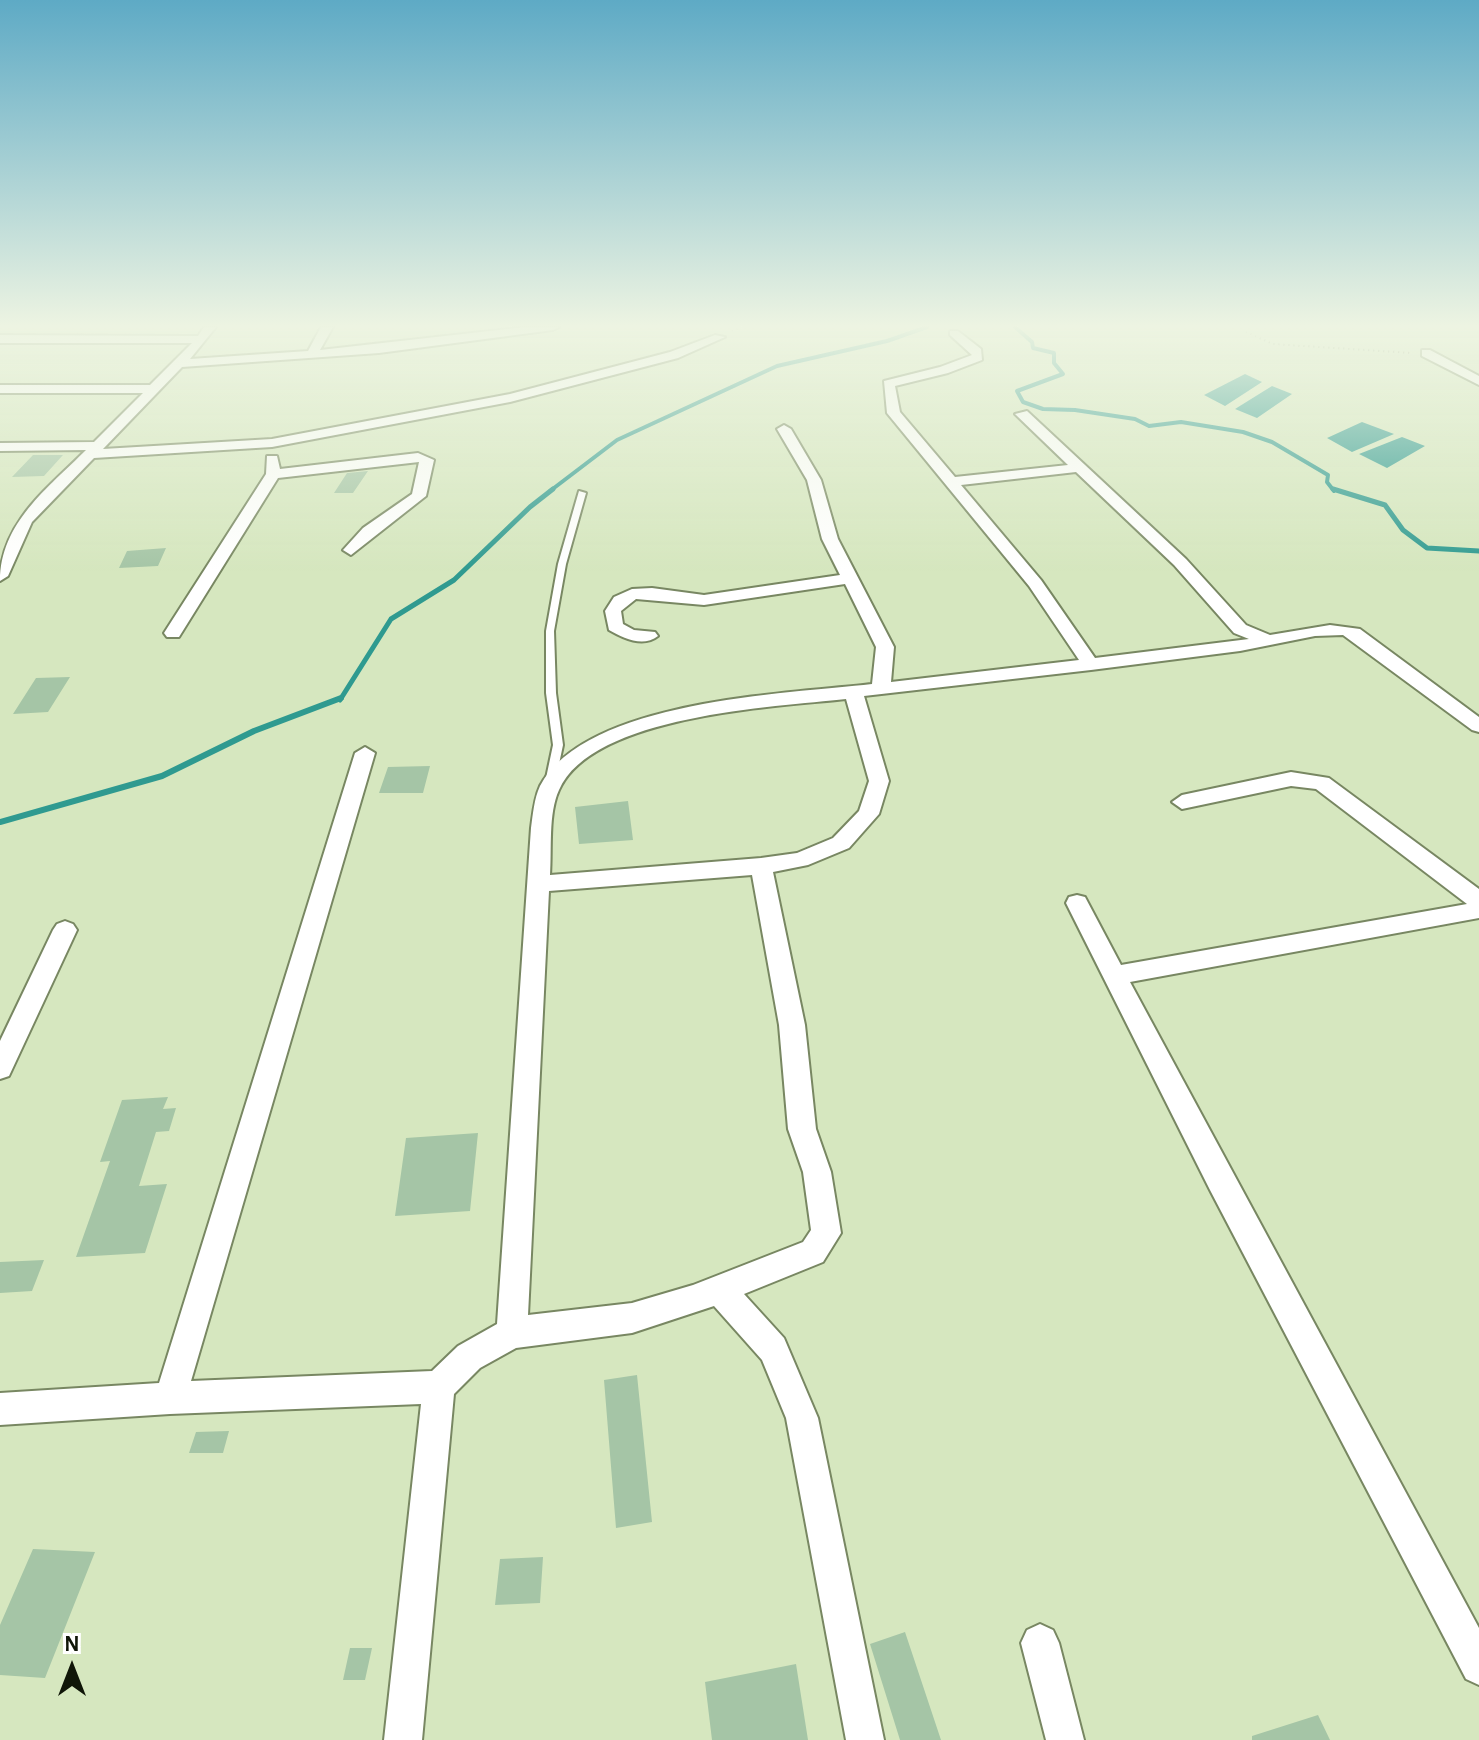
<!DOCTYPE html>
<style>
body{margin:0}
#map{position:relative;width:1479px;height:1740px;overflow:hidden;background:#d6e7bf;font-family:"Alegreya Sans",sans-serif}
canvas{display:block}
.north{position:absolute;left:32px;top:1628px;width:80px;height:80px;-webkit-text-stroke:6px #fff;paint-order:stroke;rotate:0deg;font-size:22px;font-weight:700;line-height:32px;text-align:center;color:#101608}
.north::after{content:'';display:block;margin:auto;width:28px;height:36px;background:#101608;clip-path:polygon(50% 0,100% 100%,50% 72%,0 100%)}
</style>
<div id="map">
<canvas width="1479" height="1740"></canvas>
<div class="north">N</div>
</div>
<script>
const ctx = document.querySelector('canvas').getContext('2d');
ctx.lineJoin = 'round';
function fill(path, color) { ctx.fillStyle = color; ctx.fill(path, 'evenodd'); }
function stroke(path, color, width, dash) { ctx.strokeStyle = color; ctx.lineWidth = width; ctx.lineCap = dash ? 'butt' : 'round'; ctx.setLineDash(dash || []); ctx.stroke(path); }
fill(new Path2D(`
 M1245,374L1262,382L1225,406L1204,395Z
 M1272,386L1292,394L1257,418L1235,409Z
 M1362,422L1394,434L1352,452L1327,438Z
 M1402,437L1425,446L1387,468L1359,454Z`), '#2f9a90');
stroke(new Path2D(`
 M1015,327L1032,342L1033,348L1054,353V363L1063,374L1017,391L1023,402L1043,409L1075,410L1135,419L1149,426L1181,422L1243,432L1272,442L1328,475L1327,482L1334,491
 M550,491L617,440L777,366L887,341L927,327`), '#2f9a90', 4);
stroke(new Path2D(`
 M1333,489L1385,505L1403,530L1427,548L1479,551
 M340,700L391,619L454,580L530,507L553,489`), '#2f9a90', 5);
stroke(new Path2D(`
 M0,822L162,776L254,731L341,698`), '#2f9a90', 6);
fill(new Path2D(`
 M33,455H63L44,476L12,477Z
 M368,471L353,493H334L347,473Z
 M166,548L158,566L119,568L127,551Z
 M70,677L48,712L13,714L36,678Z
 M430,766L423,793H379L388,767Z
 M628,801L633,840L579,844L575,807Z
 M168,1097L163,1109L176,1108L169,1131L156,1132L139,1186L167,1184L145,1253L76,1257L110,1161L100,1162L122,1100Z
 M478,1133L470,1211L395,1216L406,1138Z
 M44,1260L32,1291L0,1293V1262Z
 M637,1375L652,1522L616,1528L604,1380Z
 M229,1431L223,1453H189L196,1432Z
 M33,1549L95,1552L45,1678L0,1675V1625Z
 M543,1557L540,1603L495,1605L500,1559Z
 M905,1632L941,1740H900L870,1644Z
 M350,1648H372L365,1680H343Z
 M796,1664L808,1740H712L705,1682Z
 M1318,1715L1330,1740H1252V1736Z`), '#a5c5a6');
const service = new Path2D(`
 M579,491L586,493L566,564L554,631L556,693L563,745L555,783L550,786L545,783L553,745L546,693V631L558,564Z`);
const minor = new Path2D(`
 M204,327H216L190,359L308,351L321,327H333L320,350L525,327H559L553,330L379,353L182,367L103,449L272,439L510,394L670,352L715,335L725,337L678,358L510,402L272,447L94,458L32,522L8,576L0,581C0,523 48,488 86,450L0,451V443L94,442L143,393H0V385H150L192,343H0V335L198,336Z
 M950,331H958L981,349L982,360L948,373L895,386L900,412L955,477L1068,465L1015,414L1027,411L1186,559L1246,625L1270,635L1330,625L1360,629L1479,717V732L1472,730L1343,635L1315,636L1240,651L1091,670L864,696L889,781L879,814L849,848L808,865L773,872L805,1025L816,1129L831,1172L841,1233L823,1262L744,1294L784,1338L818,1418L884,1740H846L786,1418L762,1360L714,1306L632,1333L516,1348L480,1368L454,1394L422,1740H384L421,1404L170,1414L0,1425V1393L159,1383L355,753L365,747L375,753L191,1381L432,1371L458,1346L497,1324L531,828C533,814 534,799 540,786C586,700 785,694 872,684L876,647L845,584L704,605L636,599L621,611L623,624L634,630L655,632L658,636C643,648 623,638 609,630L605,611L614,597L632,589L652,588L704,595L840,575L822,539L807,480L777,429L784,425L791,429L821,480L838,539L894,647L891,682L1079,660L1029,586L887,413L884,381L940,367L972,355L950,335ZM1076,472L1174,565L1234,633L1249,639L1095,658L1041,580L961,485ZM846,699L869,781L859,811L833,838L797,853L761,858L550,875C552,849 548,814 559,790C592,715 774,707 846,699ZM752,875L779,1025L788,1129L803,1172L811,1230L803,1242L693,1285L632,1303L528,1315L549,891Z
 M1422,350H1430L1479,376V385L1422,356Z
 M418,453L434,460L426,496L351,555L343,550L363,528L412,494L419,462L278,478L179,637H167L164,633L266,474L267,456H277L280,469Z
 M1291,772L1329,778L1479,889V918L1130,982L1479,1628V1685L1466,1679L1210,1190L1066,903L1069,897L1077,895L1085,897L1121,965L1467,904L1316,789L1291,786L1182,809L1172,802L1182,795Z
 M65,921L73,924L77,930L9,1076L0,1079V1041L53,930L57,924Z
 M1040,1624L1053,1630L1059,1643L1084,1740H1046L1021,1643L1027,1630Z`);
stroke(service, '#788762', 4);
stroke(minor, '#788762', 4);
stroke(new Path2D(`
 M732,331L743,327
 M1246,332L1273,344L1412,353`), '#7e8a6d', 2, [1, 4]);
fill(service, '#fff');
fill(minor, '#fff');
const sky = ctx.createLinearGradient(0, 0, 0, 571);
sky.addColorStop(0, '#5eaac5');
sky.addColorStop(0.57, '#edf4e2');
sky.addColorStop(1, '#edf4e200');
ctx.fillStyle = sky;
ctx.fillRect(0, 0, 1479, 571);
</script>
